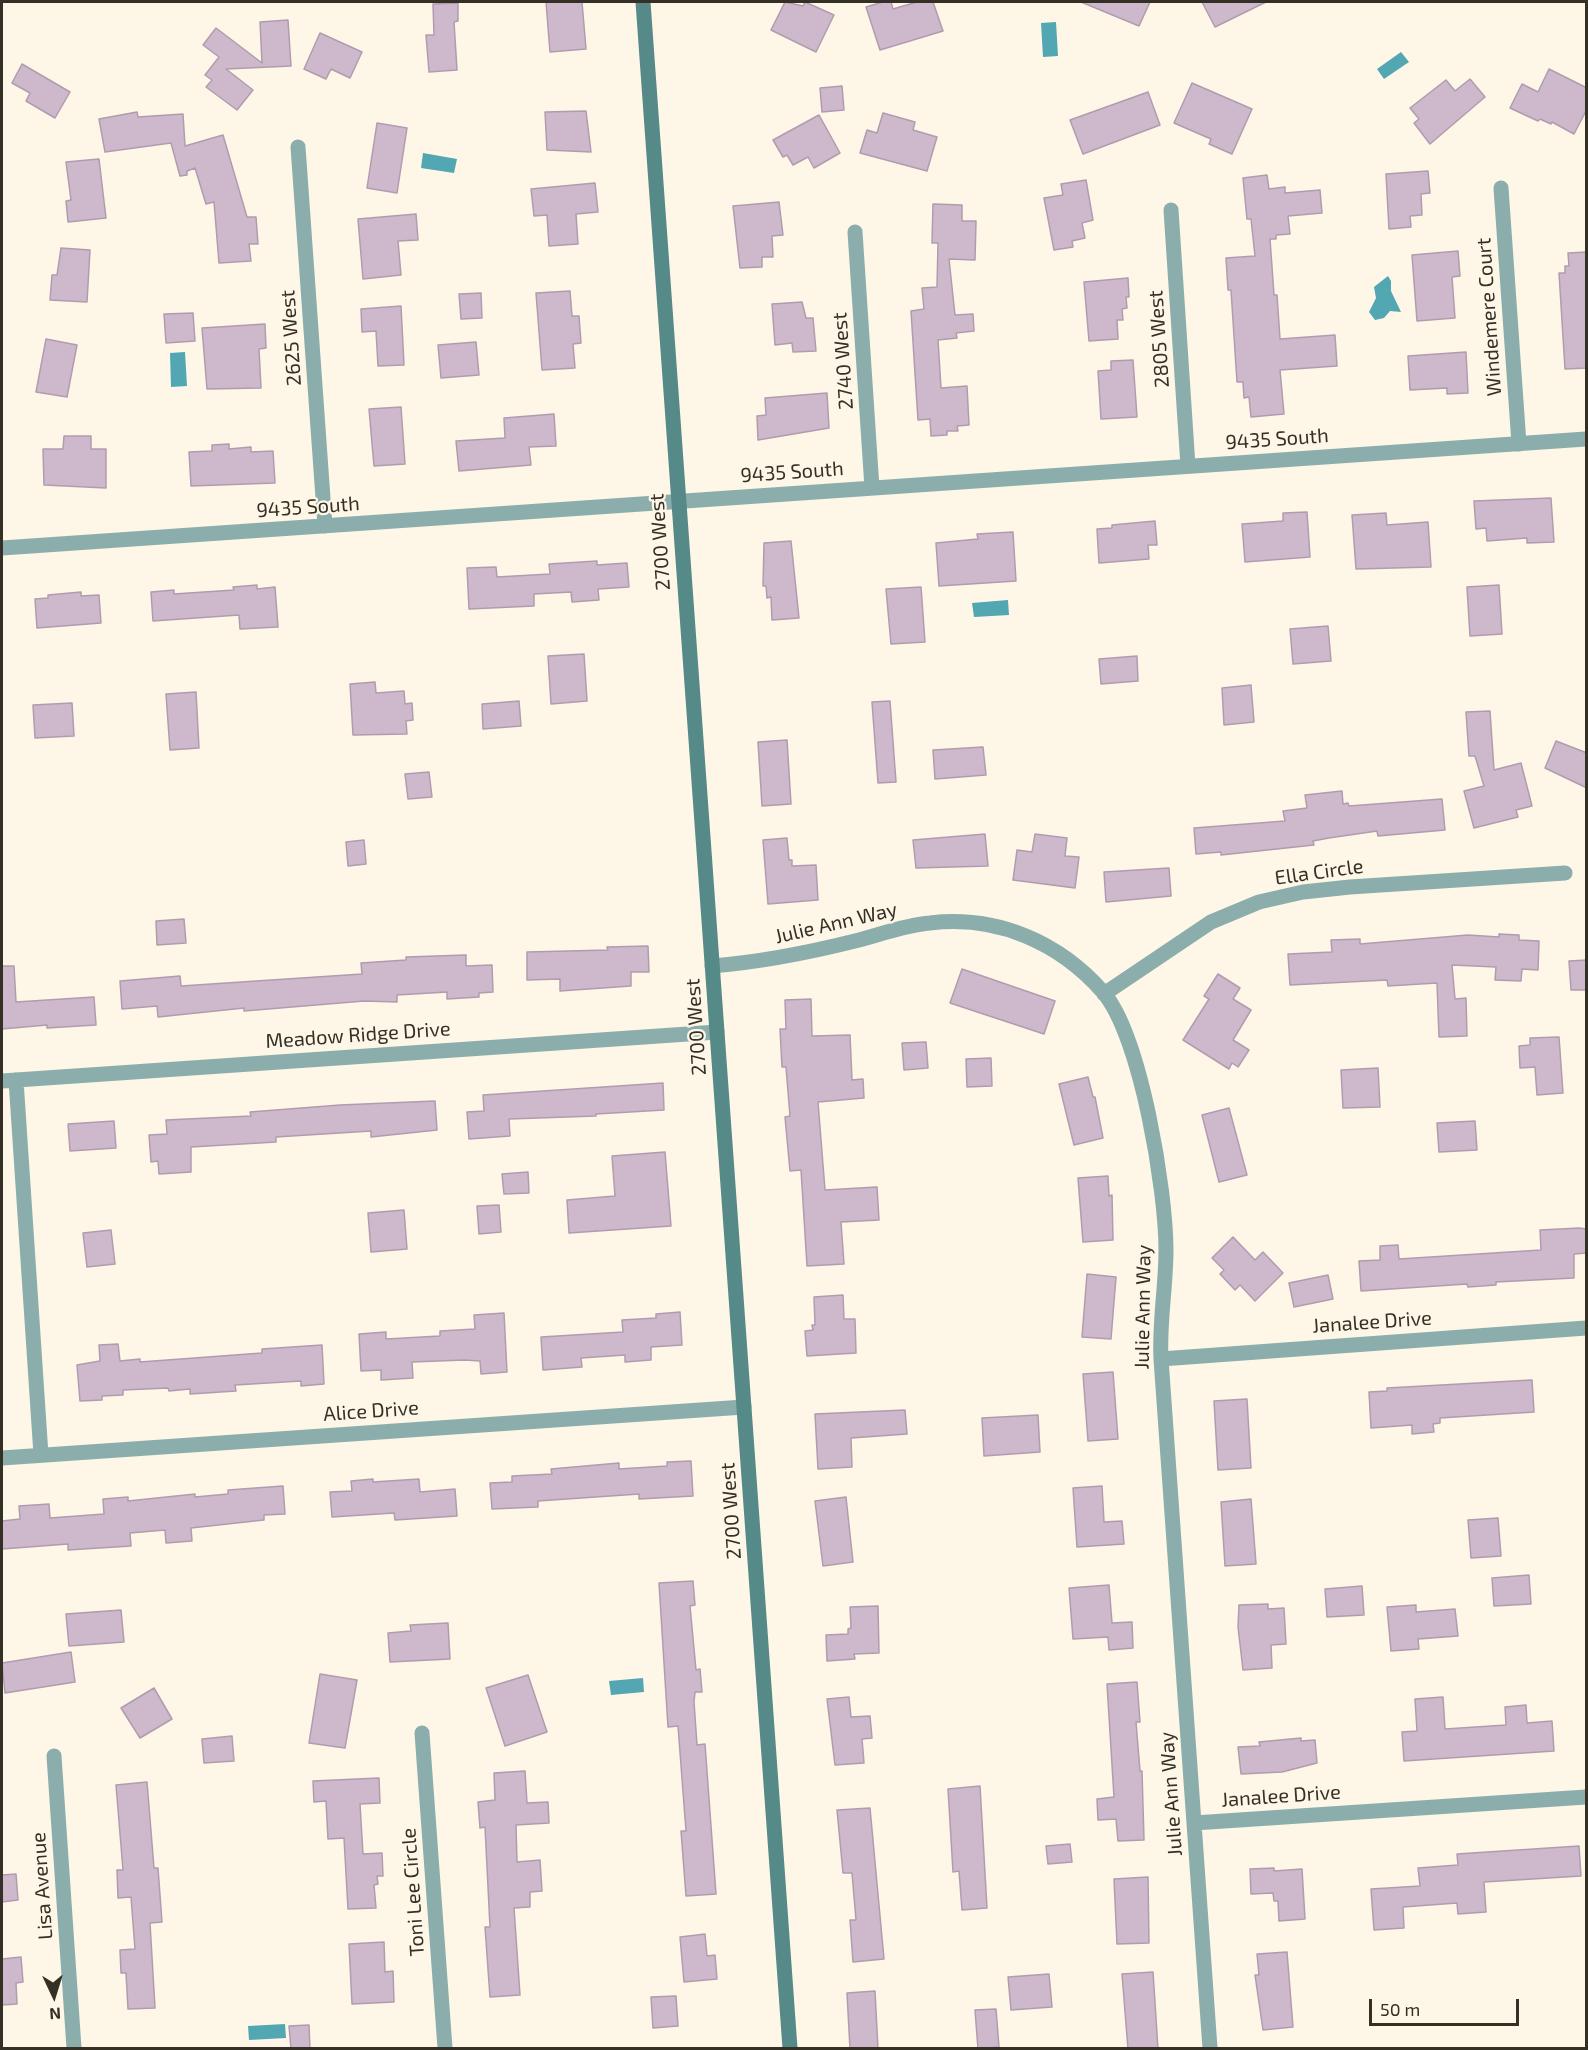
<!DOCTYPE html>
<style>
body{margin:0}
#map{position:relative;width:1588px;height:2050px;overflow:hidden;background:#fef6e7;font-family:"Exo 2",sans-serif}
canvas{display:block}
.frame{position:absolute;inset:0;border:3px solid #343026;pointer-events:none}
.north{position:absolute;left:24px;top:1966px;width:60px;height:60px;-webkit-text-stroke:4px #fef6e7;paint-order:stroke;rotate:176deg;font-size:16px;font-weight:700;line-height:24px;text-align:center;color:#343026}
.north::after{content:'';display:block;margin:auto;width:21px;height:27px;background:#343026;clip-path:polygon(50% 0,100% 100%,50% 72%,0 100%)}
.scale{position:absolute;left:1369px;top:1999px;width:150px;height:27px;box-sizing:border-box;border:3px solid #343026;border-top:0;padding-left:8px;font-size:18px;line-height:21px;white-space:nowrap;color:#343026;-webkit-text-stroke:4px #fef6e7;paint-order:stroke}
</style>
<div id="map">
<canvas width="1588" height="2050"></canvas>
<div class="frame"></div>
<div class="north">N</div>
<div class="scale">50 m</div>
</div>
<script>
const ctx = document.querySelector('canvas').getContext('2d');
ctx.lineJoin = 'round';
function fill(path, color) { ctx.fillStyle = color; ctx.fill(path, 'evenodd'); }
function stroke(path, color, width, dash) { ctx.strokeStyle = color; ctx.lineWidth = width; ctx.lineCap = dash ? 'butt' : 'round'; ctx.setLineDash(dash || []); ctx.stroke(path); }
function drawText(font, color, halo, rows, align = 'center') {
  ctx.font = font + ' "Exo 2",sans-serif'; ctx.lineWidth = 4.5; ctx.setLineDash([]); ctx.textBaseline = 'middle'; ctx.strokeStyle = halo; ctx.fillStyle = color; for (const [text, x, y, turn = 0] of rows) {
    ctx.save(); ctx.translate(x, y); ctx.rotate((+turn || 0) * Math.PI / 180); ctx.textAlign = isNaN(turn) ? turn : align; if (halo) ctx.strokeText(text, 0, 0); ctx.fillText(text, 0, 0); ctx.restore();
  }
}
fill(new Path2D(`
 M1056,22L1058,56L1043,57L1041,23Z
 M1401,52L1409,62L1384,79L1377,69Z
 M423,153L457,159L454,173L421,168Z
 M1388,276L1391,281V291L1401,312L1390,311L1384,318L1375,320L1369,312L1376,298L1374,287Z
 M185,352L187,386L171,387L170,353Z
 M1008,600L1009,615L974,617L972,603Z
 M643,1678L644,1692L611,1695L609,1681Z
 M285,2024L286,2038L249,2040L248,2026Z`), '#52a7b2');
const building = new Path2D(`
 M546,2H582L586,49L550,52Z
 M785,2L803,6L805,2L834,15L816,52L771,30Z
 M883,2H891L893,9L917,2H933L943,31L880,50L866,7Z
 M1081,2H1150L1139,26Z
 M1202,2H1266L1215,27Z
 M458,3V21L454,22L457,70L429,72L426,35H434L433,4Z
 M288,20L291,66L226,69L253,90L237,110L206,87L212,80L205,75L219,57L203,45L216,28L262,63L260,22Z
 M320,33L362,52L350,78L331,69L326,79L304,69Z
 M22,64L70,92L55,118L26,101L30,93L12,83Z
 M1549,69L1587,88V109L1574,134L1552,122L1551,124L1540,119L1538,121L1510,108L1522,84L1538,92Z
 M1470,79L1485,97L1430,144L1414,123L1419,119L1410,108L1446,80L1455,91Z
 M1192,83L1252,109L1232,154L1209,144L1211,139L1174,123Z
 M842,86L844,110L822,112L820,88Z
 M1148,92L1160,125L1083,154L1070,120Z
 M586,111L591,152L547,150L545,112Z
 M137,112L138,117L183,114L185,146L223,135L247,217H256L258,244H249L251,261L219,263L214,202L206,204L195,168L187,171V175L180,176L171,143L105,152L99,119Z
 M883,113L915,122L913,130L937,137L927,171L860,153L867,130L877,133Z
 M819,115L840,153L814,168L808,157L793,165L787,155L783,157L773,140Z
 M377,123L407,128L397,193L367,188Z
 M99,159L106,218L68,222L66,201L71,200L66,162Z
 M1428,171L1430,193L1421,194L1422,215L1410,216L1411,227L1389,229L1386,174Z
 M1267,175L1269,189L1285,187V193L1320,190L1322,213L1288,216L1290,234L1276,235V239H1270L1274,295H1277L1280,339L1335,335L1337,366L1280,370L1284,414L1251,417L1249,397L1244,398L1243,382H1237L1231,290H1228L1226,258L1255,256L1251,219H1247L1243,178Z
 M1086,180L1093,220L1082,223L1085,238L1072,241L1073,247L1054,250L1044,198L1063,195L1061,184Z
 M595,183L598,212L576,214L578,244L549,246L547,215L534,216L531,189Z
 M779,202L783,235L772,236L773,257H762V267L740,268L733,206Z
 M933,204L962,205V221H976L975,260L949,259L955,315L973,314L974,331L956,333L957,338L938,340L941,388L967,386L969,425L957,426L958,431H947V435L931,436L930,419L918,420L911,311L924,309L922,288L937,287L938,243H932Z
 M416,214L418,240L398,241L401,275L363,279L358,219Z
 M61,248L90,250L87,302L50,300L52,275H57Z
 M1458,251L1460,276L1452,277L1455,318L1417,321L1412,255Z
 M1587,252V368L1565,369L1559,273H1565V266H1569L1568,253Z
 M1128,278L1129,297H1126L1127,308L1122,309L1123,320H1117L1118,339L1089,341L1084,282Z
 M570,291L572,316H579L581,343L573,344L575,368L542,370L536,293Z
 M481,293L482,318L461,319L459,294Z
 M802,302L806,318H813L816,351L793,352L792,343L775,345L772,304Z
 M401,306L404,365L378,366L376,331L362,332L361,309Z
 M193,313L195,341L166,343L164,314Z
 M265,324L266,348L259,349L261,388L207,389L202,328Z
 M46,339L77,345L67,397L36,392Z
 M476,342L479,375L441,378L438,345Z
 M1466,352L1468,393L1447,394V388L1410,390L1408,356Z
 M1133,360L1137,417L1101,419L1098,371L1111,370V361Z
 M827,393L829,428L758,440L757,416L766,415L765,398Z
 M401,407L405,464L374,466L369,409Z
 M554,414L556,446L529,447L531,465L459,471L456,441L505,438L504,418Z
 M64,436H91V449H106V488L44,485L43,449H63Z
 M229,444V449L251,447V452L273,451L275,483L191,486L189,452L212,451V445Z
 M1551,498L1554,542L1527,543V538L1487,541L1486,528L1476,529L1474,501Z
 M1307,512L1310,557L1245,562L1242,524L1283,521V513Z
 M1386,513L1387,525L1428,522L1431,567L1356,569L1352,515Z
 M1155,521L1157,545H1148L1149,559L1099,563L1097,529L1112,528V525Z
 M1013,532L1016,581L939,586L936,543L978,539L977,534Z
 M791,541L799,618L772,620L771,597L767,598L766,586H763L764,543Z
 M597,561V565L627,563L629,587L598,589L599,600L572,602L571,592L534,594V606L469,609L467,568L496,567L497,577L550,574L549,564Z
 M257,585V589L275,587L278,627L240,629L239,615L153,621L151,592L174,590V594L234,590L233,587Z
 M1499,585L1502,634L1470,636L1467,587Z
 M921,587L925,642L891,644L886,589Z
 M81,592V596L99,595L101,623L37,628L35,599L48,598V595Z
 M1328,626L1331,661L1293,664L1290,629Z
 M584,654L587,701L551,704L548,656Z
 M1137,656L1138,681L1101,684L1099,659Z
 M375,682L376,693L404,691L405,704L412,703L413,720L406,721L407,734L353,735L350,684Z
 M1251,685L1254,722L1224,725L1222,688Z
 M196,692L199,748L170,750L166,694Z
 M519,701L521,726L483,729L482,704Z
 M890,701L896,782L878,783L872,702Z
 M72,703L74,736L35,738L33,705Z
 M1490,711L1494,770L1521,763L1532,806L1516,810L1518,817L1474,828L1464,791L1484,786L1475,756H1469L1466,712Z
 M787,740L791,804L762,806L758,742Z
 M1556,741L1587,753V788L1545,768Z
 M983,747L986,775L935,779L933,750Z
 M429,772L432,797L408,799L405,774Z
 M1342,791L1343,804L1348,803L1349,806L1442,799L1445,830L1378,836L1377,831L1329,838L1313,841L1314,845L1221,855V852L1196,854L1194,828L1285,821L1283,811L1307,808L1305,795Z
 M985,834L988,866L916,868L913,840Z
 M1035,834L1067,838L1065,856L1079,857L1075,888L1013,880L1017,850L1032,852Z
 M787,838L789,860H792V866L816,865L818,900L768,904L763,840Z
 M364,840L366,864L348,866L346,842Z
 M1169,868L1171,896L1106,902L1104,872Z
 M184,919L186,943L157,945L156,921Z
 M1499,934L1519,935V940L1539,941L1538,970L1522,969L1521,981L1495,980L1496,967L1452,965L1455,999L1466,998L1467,1036L1439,1037L1437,983L1388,986L1387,980L1290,985L1288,954L1332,952L1331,940L1360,939V944L1468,935L1499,937Z
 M648,946L649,972H631V986L560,991V979L527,980V952L608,950L607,947Z
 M466,955V966L492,965L493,992L479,993V997L447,999V992L397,995V1002L364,1001L244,1011V1008L158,1017L157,1006L122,1009L120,981L180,976L181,986L362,974L361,963L406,960V957Z
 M1587,960V990H1571L1569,961Z
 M2,966H14L16,1002L94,997L96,1025L47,1028V1025L2,1029Z
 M962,969L1055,1001L1044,1034L950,1003Z
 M1218,974L1240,988L1233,999L1251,1010L1233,1040L1249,1050L1238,1067L1232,1063L1229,1069L1183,1040L1209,999L1204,996Z
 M811,999L812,1036L850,1035L852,1080L863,1079L864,1098L818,1102L825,1190L877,1187L879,1220L841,1222L844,1264L807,1266L801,1170L790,1171L785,1117L790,1116L786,1067H782L780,1029H786L785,1000Z
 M1559,1037L1563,1093L1537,1095L1535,1067L1520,1068L1519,1046L1530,1045V1038Z
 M926,1042L928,1068L904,1070L902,1043Z
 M991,1058L992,1086L967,1087L966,1059Z
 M1378,1068L1380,1107L1343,1108L1341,1070Z
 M1088,1077L1093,1097H1095L1103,1138L1074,1145L1059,1084Z
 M663,1083L664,1110L596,1114V1116L509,1119L510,1136L469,1139L467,1112L484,1111L483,1095Z
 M435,1101L437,1130L371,1137V1131L276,1137V1142L191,1147V1172L159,1174L158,1161L151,1162L149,1135L167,1134L166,1120L251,1116L250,1112L340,1105Z
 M1229,1108L1247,1175L1219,1182L1202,1115Z
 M114,1121L116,1148L70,1151L68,1124Z
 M1475,1121L1477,1150L1439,1152L1437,1123Z
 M665,1152L671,1226L569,1233L567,1200L615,1196L612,1156Z
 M528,1172L529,1193L504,1194L502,1174Z
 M1108,1176L1109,1196L1112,1195L1113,1240L1083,1242L1078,1178Z
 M499,1205L501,1232L479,1234L477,1206Z
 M404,1210L407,1249L371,1252L368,1213Z
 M1579,1228L1587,1229V1253L1574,1254V1278L1496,1282V1285L1468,1287L1467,1284L1361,1291L1359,1261L1380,1260V1246L1398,1245L1399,1259L1541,1250L1540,1230Z
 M111,1230L115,1264L87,1267L83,1233Z
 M1233,1237L1255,1260L1263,1252L1283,1273L1255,1301L1240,1285L1235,1290L1220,1274L1224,1270L1212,1258Z
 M1087,1274L1116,1277L1111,1339L1082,1337Z
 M1328,1275L1333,1299L1294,1307L1289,1283Z
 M843,1295L844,1319H855L856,1353L807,1356L805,1331L813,1330L812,1325H815L814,1297Z
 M680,1312L682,1345L651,1347V1360L625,1362V1355L581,1358L582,1367L543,1370L541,1337L623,1332L622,1320L656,1318V1314Z
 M504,1313L507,1372L481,1374L480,1361L464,1360L412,1362L413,1378L381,1380V1370L361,1371L359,1334L386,1332V1339L440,1336V1331L475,1329L474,1315Z
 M118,1344L120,1361L140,1359V1362L262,1353V1349L322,1345L324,1384L301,1386V1381L235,1385L236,1391L190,1394V1389L169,1391L168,1388L123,1390V1395L102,1396V1400L80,1401L77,1365L100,1361L99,1345Z
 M1113,1372L1118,1439L1088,1441L1083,1374Z
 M1532,1380L1534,1412L1440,1418V1423L1433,1424L1434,1432L1412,1434V1425L1371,1428L1369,1392L1387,1391V1388Z
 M1247,1399L1251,1468L1218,1470L1214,1401Z
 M905,1410L907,1434L851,1438L852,1467L818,1469L815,1414Z
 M1038,1415L1040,1452L984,1456L982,1418Z
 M691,1461L693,1496L639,1499V1494L538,1501V1507L492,1509L490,1483L512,1482V1476L552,1474L551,1469L619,1463V1469L667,1466V1462Z
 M373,1479V1482L419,1479L420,1492L455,1489L457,1516L395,1520L394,1513L332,1517L330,1492L352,1491L351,1481Z
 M283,1486L285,1514L264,1515V1520L191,1528L192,1541L166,1543L165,1530L130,1533L131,1546L68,1550V1544L2,1549V1521L20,1519L19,1506L49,1504L50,1518L104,1514L103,1499L128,1497V1501L195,1494V1497L228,1494V1490Z
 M1102,1486L1104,1522L1122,1521L1124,1544L1077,1547L1073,1488Z
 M846,1497L853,1562L823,1566L815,1501Z
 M1251,1499L1256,1564L1225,1566L1221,1502Z
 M1498,1518L1501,1556L1471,1558L1468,1520Z
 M1529,1575L1531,1604L1494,1606L1492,1578Z
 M693,1581L695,1605L690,1606L696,1670L700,1669L702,1692H695L694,1702L697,1745L705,1744L716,1894L686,1896L681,1831H686L678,1726L668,1727L659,1583Z
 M1109,1585L1112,1623L1132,1622L1133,1648L1109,1650L1108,1637L1073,1639L1069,1588Z
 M1362,1586L1364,1615L1327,1617L1325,1589Z
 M1268,1604V1609L1284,1608L1286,1644L1271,1645L1272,1668L1243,1670L1238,1627L1239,1605Z
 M1416,1605V1612L1455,1609L1458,1636L1418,1639L1419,1649L1391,1651L1387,1607Z
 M878,1606L879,1653L854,1654L855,1659L827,1661L826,1635L848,1634V1629L851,1628L850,1607Z
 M121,1610L124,1642L69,1646L66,1614Z
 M448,1623L450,1659L390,1662L388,1633L411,1631L410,1625Z
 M71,1652L75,1682L5,1693L2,1663Z
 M320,1674L357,1680L345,1748L309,1743Z
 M528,1675L547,1732L505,1746L486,1688Z
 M1137,1682L1140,1722H1136L1140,1771H1142L1144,1840L1118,1841L1116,1819L1098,1820L1097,1799L1114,1797L1107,1684Z
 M154,1688L172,1719L140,1738L121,1708Z
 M849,1697L851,1717L870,1716L872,1738L862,1739L864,1763L835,1765L827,1699Z
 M1443,1697L1445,1729L1506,1725L1505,1707L1526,1705L1527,1723L1552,1721L1554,1751L1404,1761L1402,1732L1417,1731L1415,1699Z
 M232,1736L234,1761L204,1763L202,1739Z
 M1301,1738V1741L1315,1740L1317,1763L1282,1772L1241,1774L1238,1747L1260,1746L1259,1742Z
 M525,1771L527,1803L548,1802L549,1823L516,1825L517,1862L540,1860L542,1891L530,1892V1907L514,1908L520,1995L490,1997L485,1927H490L485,1827L480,1828L478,1802L495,1800L494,1773Z
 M379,1778L380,1803L360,1804L363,1854L382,1853L383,1876H377L378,1884L374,1885L376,1908L348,1909L344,1838L328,1839L326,1801L314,1802L313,1781Z
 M147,1782L154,1868H158L162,1922L150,1923L155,2008L128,2009L126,1973H121L120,1950L135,1949L131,1897L118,1898L117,1870H123L116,1785Z
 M980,1786L987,1908L962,1910L959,1871L953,1872L948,1789Z
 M870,1808L884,1959L853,1962L850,1920H856L852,1873H843L837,1810Z
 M1070,1844L1072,1862L1048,1864L1046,1846Z
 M1579,1846L1581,1876L1484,1882L1486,1912L1458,1914L1457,1903L1403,1907L1404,1928L1374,1930L1371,1889L1420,1886L1418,1868L1458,1865L1457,1854Z
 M1274,1868V1871L1302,1869L1305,1919L1279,1921L1278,1901H1274L1273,1893L1251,1894L1250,1869Z
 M16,1874L18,1900L2,1902V1875Z
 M1148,1877L1149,1943L1117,1944L1114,1879Z
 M705,1934L707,1956L715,1955L717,1979L684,1982L680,1937Z
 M384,1942L385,1972L393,1971L394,2002L352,2004L349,1944Z
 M1287,1952L1293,2027L1263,2030L1255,1975H1259L1257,1954Z
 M21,1957L23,1982L16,1983L17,2004L2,2005V1959Z
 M1153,1972L1158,2049H1128L1122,1974Z
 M1049,1974L1052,2007L1011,2010L1008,1977Z
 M875,1991L878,2049H850L847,1993Z
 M676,1996L678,2026L653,2028L651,1997Z
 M996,2009L999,2047L978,2049L975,2010Z
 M309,2025L310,2049H291L289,2026Z`);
fill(building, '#ceb8cc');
stroke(building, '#b19caf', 1.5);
stroke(new Path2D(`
 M298,147L325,526
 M1501,188L1519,444
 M1171,210L1188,466
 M855,232L872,488
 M2,548L1586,439
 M712,966C761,962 807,953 855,941C879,935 905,925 930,923C997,915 1059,942 1103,992C1141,1036 1166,1191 1166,1250C1166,1287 1159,1322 1161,1359L1210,2048
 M1104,994L1211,922L1259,902L1303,892L1350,887L1565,873
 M16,1080L41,1455
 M2,1081L717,1032
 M1161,1359L1586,1328
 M2,1458L744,1407
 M422,1733L445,2048
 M54,1756L74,2048
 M1194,1823L1586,1797`), '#8baeac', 15);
stroke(new Path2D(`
 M643,2L790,2048`), '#558a88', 15);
drawText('20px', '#343026', '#fef6e7', [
 ["Windemere Court",1489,317,-94],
 ["2625 West",291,338,-94],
 ["2805 West",1159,339,-94],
 ["2740 West",843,361,-94],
 ["9435 South",1277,439,-4],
 ["9435 South",792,472,-4],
 ["9435 South",308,507,-4],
 ["2700 West",660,542,-94],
 ["Ella Circle",1319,872,-8],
 ["Julie Ann Way",836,923,-13],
 ["2700 West",696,1027,-94],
 ["Meadow Ridge Drive",358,1035,-4],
 ["Julie Ann Way",1143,1307,-89],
 ["Janalee Drive",1372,1322,-4],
 ["Alice Drive",371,1411,-4],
 ["2700 West",731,1511,-94],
 ["Julie Ann Way",1171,1794,-94],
 ["Janalee Drive",1281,1796,-4],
 ["Lisa Avenue",42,1886,-94],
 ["Toni Lee Circle",413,1892,-94]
]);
</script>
